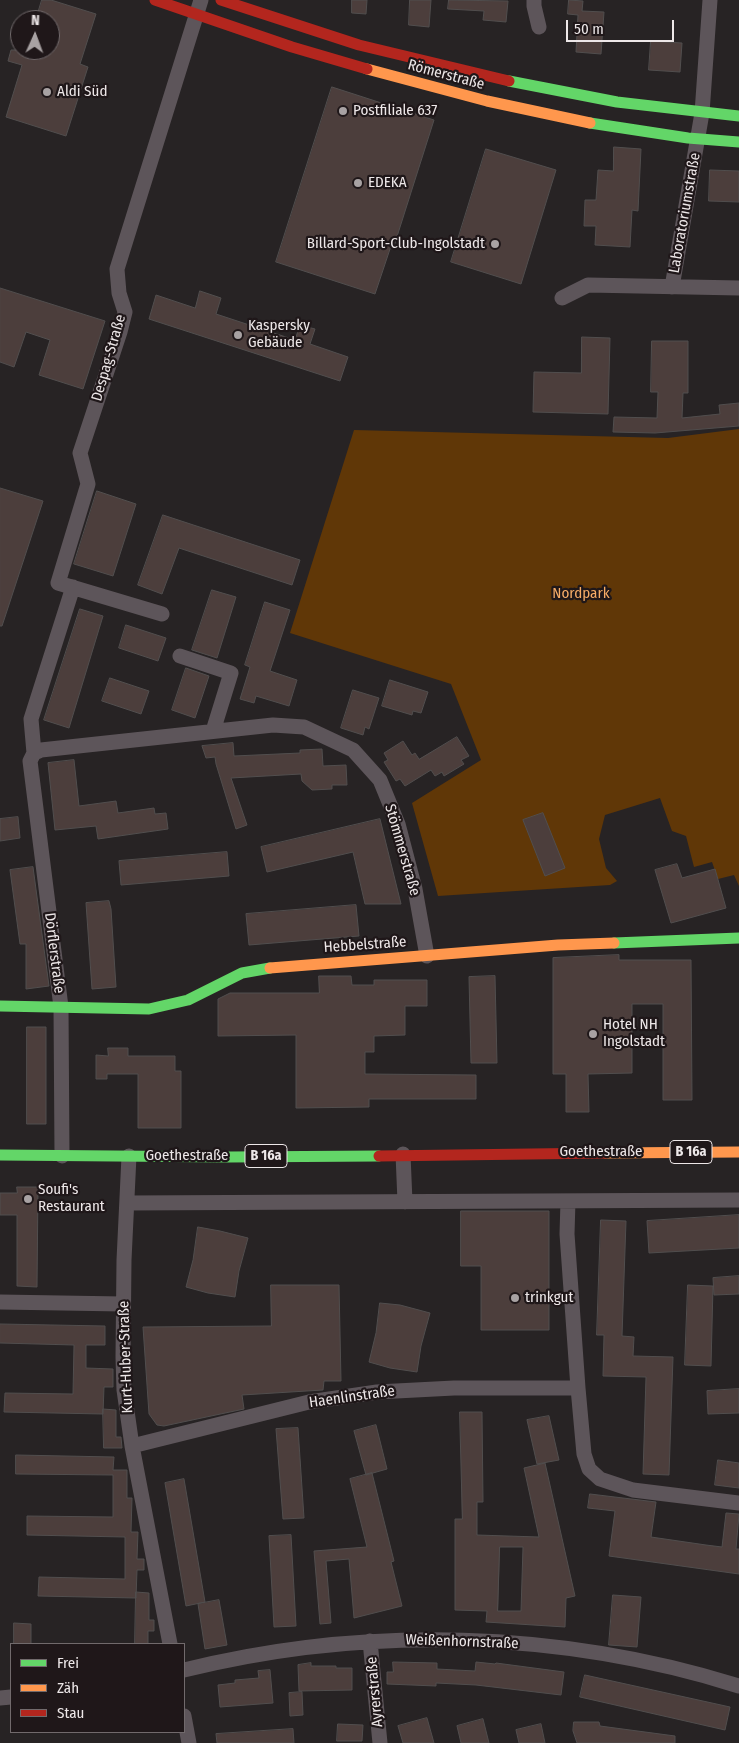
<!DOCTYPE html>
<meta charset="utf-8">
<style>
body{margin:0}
#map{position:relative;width:739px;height:1743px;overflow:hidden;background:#272324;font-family:"Fira Sans Condensed",sans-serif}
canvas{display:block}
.legend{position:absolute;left:10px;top:1643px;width:175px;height:90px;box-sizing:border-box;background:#1f1719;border:1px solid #716a6c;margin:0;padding:6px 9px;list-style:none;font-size:15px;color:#ede7e8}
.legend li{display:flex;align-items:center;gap:10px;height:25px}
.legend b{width:25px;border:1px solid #716a6c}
.north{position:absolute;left:10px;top:10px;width:50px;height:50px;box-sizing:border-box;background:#1f1719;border:1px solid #716a6c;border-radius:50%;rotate:2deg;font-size:14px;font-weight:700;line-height:20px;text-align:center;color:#ede7e8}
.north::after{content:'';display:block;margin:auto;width:18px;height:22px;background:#a8a2a3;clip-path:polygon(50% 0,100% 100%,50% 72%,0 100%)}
.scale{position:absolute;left:566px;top:20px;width:108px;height:22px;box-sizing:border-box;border:2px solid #ede7e8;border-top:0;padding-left:6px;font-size:15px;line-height:18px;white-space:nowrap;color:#ede7e8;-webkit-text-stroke:4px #1f1719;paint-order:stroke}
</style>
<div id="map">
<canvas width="739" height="1743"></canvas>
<ul class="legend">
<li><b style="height:6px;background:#63d668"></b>Frei</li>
<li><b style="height:6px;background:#ff974d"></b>Zäh</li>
<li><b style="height:6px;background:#b3261e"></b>Stau</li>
</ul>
<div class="north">N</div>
<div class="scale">50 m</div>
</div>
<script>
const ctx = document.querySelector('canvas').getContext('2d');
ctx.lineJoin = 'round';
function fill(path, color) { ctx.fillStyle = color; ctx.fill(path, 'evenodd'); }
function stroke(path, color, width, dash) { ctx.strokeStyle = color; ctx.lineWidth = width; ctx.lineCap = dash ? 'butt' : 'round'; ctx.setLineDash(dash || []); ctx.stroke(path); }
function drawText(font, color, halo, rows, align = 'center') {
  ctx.font = font + ' "Fira Sans Condensed",sans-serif'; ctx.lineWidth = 4.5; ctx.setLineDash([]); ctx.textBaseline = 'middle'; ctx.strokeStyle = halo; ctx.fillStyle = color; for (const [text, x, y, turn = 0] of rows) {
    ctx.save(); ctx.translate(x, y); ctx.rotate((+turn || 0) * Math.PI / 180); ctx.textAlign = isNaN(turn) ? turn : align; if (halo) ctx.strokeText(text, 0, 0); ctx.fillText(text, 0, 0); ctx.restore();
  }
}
fill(new Path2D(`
 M739,429V886L734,875L718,879L712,862L694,867L686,836L672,831L660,798L605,815L599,839L606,868L617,881L610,885L438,896L412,803L481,760L451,684L290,633L354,430L668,438Z`), '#603707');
const building = new Path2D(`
 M42,0H51L96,14L80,64L88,67L66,136L6,117L22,65L8,61L11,50H50V20H36Z
 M352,0H367L366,14L352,13Z
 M410,0H431L429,27L409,25Z
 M449,0L508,1L506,22L483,20L484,11L448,9Z
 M569,0L583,1L582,11L604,12L601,54L576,52L578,15L568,14Z
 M651,41L682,43L680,72L649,70Z
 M332,87L434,120L394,246H391L375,294L276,262Z
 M614,147L641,149L638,211L632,210L630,247L595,245L596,226H584L585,200H596L598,170L613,171Z
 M486,149L556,170L521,284L451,262Z
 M710,170L739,171V202L709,201Z
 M0,288L105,321L83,389L39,375L50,340L26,332L14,367L0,362Z
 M200,291L221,298L216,314L295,340L300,325L315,329L310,344L348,357L340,381L149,319L156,295L195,308Z
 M582,337L610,338L608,414L533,412L534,372L581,373Z
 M652,341H688V393H683L682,418L720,414L719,405L739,403V426L655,433L613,432L614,417L657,418L658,392H651Z
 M0,488L43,501L2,626H0Z
 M97,491L136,504L113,576L74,564Z
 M163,515L300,560L292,585L179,548L162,594L138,585Z
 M212,590L236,597L217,658L192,650Z
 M265,602L290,610L270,671L297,680L289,706L256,696L254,703L240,699L250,667L245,665Z
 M80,609L103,616L69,728L44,720Z
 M126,625L166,638L158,661L119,648Z
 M186,668L209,676L195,718L172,710Z
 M110,678L149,691L141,714L102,701Z
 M390,680L428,692L421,713L413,711L412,715L382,706Z
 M353,690L379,698L369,729L365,727L363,735L341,728Z
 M457,737L469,756L461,760L464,764L444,776L442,772L435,776L431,770L405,786L400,779L396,781L384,762L388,760L384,753L403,741L412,755L415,753L419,759Z
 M233,743L234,756L300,753V750L322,749L323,766L346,765L347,785H332V789L312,790L302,781L301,774L231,778L247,825L236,829L216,764L215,757L206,758L202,746Z
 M74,760L79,806L116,801L118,813L154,808L155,814L166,813L168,829L98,839L96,826L55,830L48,763Z
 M543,813L565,868L545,876L523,820Z
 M18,817L20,838L0,841V819Z
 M380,819L401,904H365L353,852L267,872L261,847Z
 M227,852L229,876L121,885L119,861Z
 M677,864L682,878L715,869L726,908L671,923L655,870Z
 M33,867L49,986L26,989V944H20L10,870Z
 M109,901L111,909L116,987L92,989L86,903Z
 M356,905L359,936L249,945L246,914Z
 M619,955V960H691L692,1100H663V1004H632V1073L588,1074L589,1112H566V1074H553V958Z
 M319,976H351L352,985H374V980H427V1006H405V1035L374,1036V1052H365V1074L476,1075V1099H369V1107L296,1108V1035L218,1036V999L230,993H319Z
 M495,976L497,1063H471L469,977Z
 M27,1027H46V1124H27Z
 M108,1048H128V1056H175V1071H181V1128H138V1074H107V1079H96V1055L108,1056Z
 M17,1187H38L37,1287L17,1286V1215H0V1193H17Z
 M461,1211H549V1330H481V1266H461Z
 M739,1215V1248L649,1253L647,1221Z
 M601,1220L626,1221L622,1336L634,1337L633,1356L673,1357L669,1475L643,1474L646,1377L603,1376L604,1335H597Z
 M198,1227L220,1231L248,1238L239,1271L235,1297L208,1293L186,1287L193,1260Z
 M739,1276V1294L714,1295L713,1278Z
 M271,1285H339L341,1381H324L323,1390L242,1395L244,1409L164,1426L157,1425L149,1414L143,1327L271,1326Z
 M688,1285L713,1286L711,1366L685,1365Z
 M380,1303L400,1305L430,1313L421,1346L417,1372L390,1368L369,1362L376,1333Z
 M0,1324L105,1326V1345H86V1368L113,1369V1387H104L103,1414L4,1412L5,1393L73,1394L74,1345L0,1343Z
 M739,1389V1413L708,1414L707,1391Z
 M103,1409L116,1410V1437H121L122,1448H104Z
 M460,1412H482L483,1502H477V1535L539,1537L524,1468L545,1463L575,1596L566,1598L565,1627L486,1622L487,1611L455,1610V1519H462ZM500,1547H523L521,1611H498Z
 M549,1416L559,1460L537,1464L527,1420Z
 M376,1425L387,1469L366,1475L354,1431Z
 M298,1428L304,1518L283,1519L276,1429Z
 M16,1455L114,1457L113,1470H127V1498H132L131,1532H138L137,1559H144V1570H137L136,1598L38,1596L39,1577L125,1579V1537L27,1535V1516L113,1517V1475L16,1474Z
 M718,1460L739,1463V1488L715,1485Z
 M372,1473L394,1561L391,1562L402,1606L354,1618L349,1559L326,1561L331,1623L320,1624L314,1551L367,1547L350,1479Z
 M184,1479L205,1602L186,1606L165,1483Z
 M590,1494L656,1502L651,1537L706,1545L722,1547L726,1513L739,1514L736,1549H739V1574L609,1556L615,1511L588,1508Z
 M291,1535L296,1626L274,1627L269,1536Z
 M136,1592L149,1593V1620H154V1631H148V1644H135Z
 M613,1595L641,1597L637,1647L609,1645Z
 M219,1600L227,1645L205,1649L198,1604Z
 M14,1623L31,1624V1644H14Z
 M393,1662L437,1663V1669L475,1671L476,1662L495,1664L496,1663L564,1672L561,1695L476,1685L436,1683V1686L387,1684V1672H393Z
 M311,1663V1666H336V1668H352V1690L299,1691L298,1665Z
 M270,1670L273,1703L220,1707L218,1685L235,1683V1680L259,1678L258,1671Z
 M585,1675L730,1707L725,1730L580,1697Z
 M302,1692L303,1715L290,1716L289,1693Z
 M427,1718L434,1743H403L398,1726Z
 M483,1719L489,1743H461L457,1726Z
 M574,1722H599L600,1726L675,1736V1743H577L573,1731Z
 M338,1724L363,1725L362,1741H337Z
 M541,1724L545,1743H519L516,1730Z
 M293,1729L294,1743H217L216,1734Z`);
fill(building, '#4c3e3c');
stroke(building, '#514e4e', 1);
stroke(new Path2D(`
 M534,0V6L539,27
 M672,287L702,113L710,0
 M562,298L588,285L739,288
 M162,614L58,583L88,484L80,453L120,332L125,312L119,293L117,269L201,0
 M180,656L231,673L213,731
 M34,753L41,750L273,725L304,727L353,750L380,780L398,824L415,889L427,956
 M403,1154L405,1202
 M62,1156L61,1007L30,761L34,753L31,719L73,587
 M129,1156L124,1260L123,1357L124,1390L132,1446L170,1644
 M568,1201L567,1234L578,1388L584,1454L589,1469L600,1479L633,1490L739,1503
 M127,1203L739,1200
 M0,1302L123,1304
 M132,1446L309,1402L377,1392L454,1388H578
 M370,1641L380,1743
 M184,1670C366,1625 560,1630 739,1686
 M0,1698L11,1697
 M184,1716L189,1743`), '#5d555a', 15);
stroke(new Path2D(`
 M509,81L617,102L739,116
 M590,123L688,138L739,142
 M614,943L739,938
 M0,1006L149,1009L188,1000L242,973L270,968
 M0,1155L229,1157L379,1156`), '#63d668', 11);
stroke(new Path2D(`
 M367,69L487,101L590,123
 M270,968L558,945L614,943
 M606,1153L739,1152`), '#ff974d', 11);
stroke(new Path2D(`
 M155,0L292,47L367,69
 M221,0L359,45L509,81
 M379,1156L606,1153`), '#b3261e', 11);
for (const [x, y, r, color] of [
 [47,92,5,"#a8a2a3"],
 [343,111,5,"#a8a2a3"],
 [358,183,5,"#a8a2a3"],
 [495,244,5,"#a8a2a3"],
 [238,335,5,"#a8a2a3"],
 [593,1034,5,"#a8a2a3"],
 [28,1199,5,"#a8a2a3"],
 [515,1298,5,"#a8a2a3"]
]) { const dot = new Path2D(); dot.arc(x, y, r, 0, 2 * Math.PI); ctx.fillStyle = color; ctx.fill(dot); stroke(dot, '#1f1719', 2); }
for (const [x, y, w] of [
 [691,1152,42],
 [266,1156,42]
]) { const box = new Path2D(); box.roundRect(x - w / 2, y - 11.5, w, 23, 4); ctx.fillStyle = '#1f1719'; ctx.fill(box); stroke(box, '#ede7e8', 1); }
drawText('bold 14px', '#ede7e8', null, [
 ["B 16a",691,1152],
 ["B 16a",266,1156]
]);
drawText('15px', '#ede7e8', '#1f1719', [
 ["Römerstraße",446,75,15],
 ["Laboratoriumstraße",685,213,-80],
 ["Despag-Straße",109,358,-74],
 ["Stömmerstraße",402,850,74],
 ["Hebbelstraße",365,945,-4],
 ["Dörflerstraße",54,953,83],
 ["Goethestraße",601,1152],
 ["Goethestraße",187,1156],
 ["Kurt-Huber-Straße",126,1357,-92],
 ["Haenlinstraße",352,1397,-8],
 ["Weißenhornstraße",462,1642,2],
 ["Ayrerstraße",375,1692,-95]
]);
drawText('15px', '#ede7e8', '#1f1719', [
 ["Aldi Süd",57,92],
 ["Postfiliale 637",353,111],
 ["EDEKA",368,183],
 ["Billard-Sport-Club-Ingolstadt",485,244,"right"],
 ["Kaspersky",248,326],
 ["Gebäude",248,343],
 ["Hotel NH",603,1025],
 ["Ingolstadt",603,1042],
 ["Soufi's",38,1190],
 ["Restaurant",38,1207],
 ["trinkgut",525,1298]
], 'left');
drawText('15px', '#f7ac67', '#1f1719', [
 ["Nordpark",581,594]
]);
</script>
